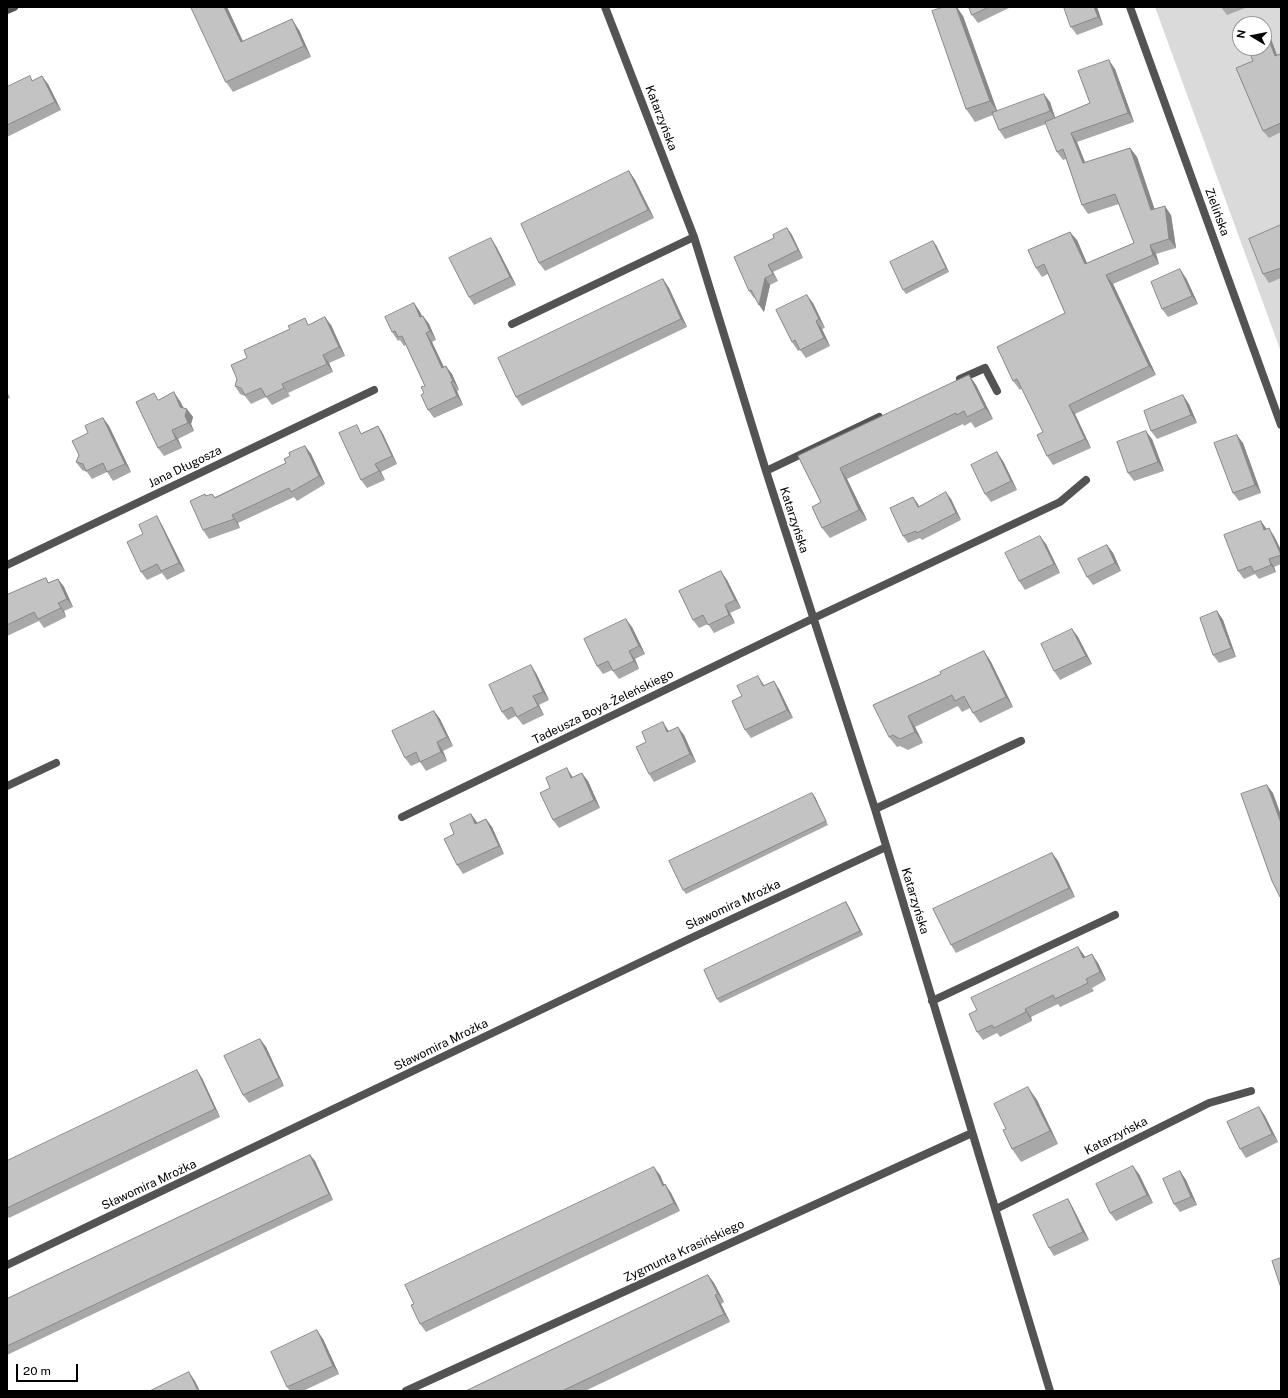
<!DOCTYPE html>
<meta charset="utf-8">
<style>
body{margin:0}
#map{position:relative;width:1288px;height:1398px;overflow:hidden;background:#fff;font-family:"Public Sans",sans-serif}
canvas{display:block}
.frame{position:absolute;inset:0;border:8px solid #000;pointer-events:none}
.north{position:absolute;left:1232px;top:16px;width:40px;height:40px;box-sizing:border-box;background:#fff;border:1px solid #999;border-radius:50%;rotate:280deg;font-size:11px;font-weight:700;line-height:16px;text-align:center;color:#000}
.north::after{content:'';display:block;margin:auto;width:14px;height:18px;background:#000;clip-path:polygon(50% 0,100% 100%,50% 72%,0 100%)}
.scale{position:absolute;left:16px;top:1364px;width:62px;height:18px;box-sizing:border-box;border:2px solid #000;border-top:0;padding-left:5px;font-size:12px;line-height:14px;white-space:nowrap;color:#000;-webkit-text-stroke:3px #fff;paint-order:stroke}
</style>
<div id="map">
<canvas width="1288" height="1398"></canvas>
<div class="frame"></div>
<div class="north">N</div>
<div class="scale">20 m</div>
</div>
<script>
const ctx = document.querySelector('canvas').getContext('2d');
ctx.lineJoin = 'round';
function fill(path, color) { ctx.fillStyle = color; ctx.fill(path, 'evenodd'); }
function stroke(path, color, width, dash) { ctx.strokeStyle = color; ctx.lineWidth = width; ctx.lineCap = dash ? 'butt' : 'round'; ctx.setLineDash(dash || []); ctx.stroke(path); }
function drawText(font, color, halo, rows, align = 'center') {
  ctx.font = font + ' "Public Sans",sans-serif'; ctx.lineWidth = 4; ctx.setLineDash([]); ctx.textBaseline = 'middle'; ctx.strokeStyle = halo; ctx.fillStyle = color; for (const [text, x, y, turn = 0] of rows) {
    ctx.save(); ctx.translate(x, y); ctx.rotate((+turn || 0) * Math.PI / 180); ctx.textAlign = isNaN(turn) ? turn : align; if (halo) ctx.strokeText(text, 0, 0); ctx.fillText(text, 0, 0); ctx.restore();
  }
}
fill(new Path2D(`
 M1155,7H1281V352ZM1240,24H1264V48H1240Z`), '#dadada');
stroke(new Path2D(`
 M605,7L694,237L766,471L875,809L1050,1391
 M1130,7L1281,425
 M7,10L14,7
 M512,324L694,237
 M960,379L985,368L997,391
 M766,471L879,417
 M7,565L374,390
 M7,786L56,763
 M875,809L1021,741
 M402,817L814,618L1060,502L1086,480
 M932,1001L1115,915
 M996,1209L1209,1103L1251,1091
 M7,1265L689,939L886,847
 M406,1391L972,1133`), '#535353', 8);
fill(new Path2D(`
 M191,7H227L243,41L299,30L311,57L233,92L226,82Z
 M969,7H1011L978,23L972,15Z
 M1097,7L1103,25L1077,35L1071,27Z
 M1221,7H1248L1227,15Z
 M963,16L997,111L1050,102L1055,118L1090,103L1115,69L1134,122L1077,142L1085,163L1130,148L1137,157L1154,209L1171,215L1176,248L1156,254L1159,264L1113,284L1156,375L1075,414L1091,448L1053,465L1047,456L1043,432L1022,388L1020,390L1013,381L1065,313L1048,274L1042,277L1036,268L1077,240L1087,263L1134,243L1119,204L1088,214L1082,205L1066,159L1063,160L1057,152L1046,124L1005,139L999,130L993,115L975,122L966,109Z
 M1266,32L1271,39L1277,55L1281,54V132L1269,138L1263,131L1253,61Z
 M33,81L48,84L61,110L7,137V87Z
 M629,171L635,180L654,218L545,271L539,263Z
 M1281,225V278L1269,283L1263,274Z
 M787,228L792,235L803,258L773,272L778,281L770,285L764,312L755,297L754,298L749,291L774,238Z
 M936,245L949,272L906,294L903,290Z
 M496,246L516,285L474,305L469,297Z
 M1186,278L1198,304L1168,317L1162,309Z
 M663,279L669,288L687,327L522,406L516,397Z
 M414,303L420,312L422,316L429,324L436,340L432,342L444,367L452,374L459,390L457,391L463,405L434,418L428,410L424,393L425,386L406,345L404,346L400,340L398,341L392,332Z
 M813,303L825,328L822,329L830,346L806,358L800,350L798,351L792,342Z
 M310,324L331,325L345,356L329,363L333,372L288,393L290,396L272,405L266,397L251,404L245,396L240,394L235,386L247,358Z
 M969,375L976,385L993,419L975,428L971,422L964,426L963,424L847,479L867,520L830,538L822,528L821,502L798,456Z
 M7,391L10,398L7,399Z
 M159,400L180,401L183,407L193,417L191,424L194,431L178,439L182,448L164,456L158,448Z
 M1189,404L1197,423L1157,439L1151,431Z
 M103,418L109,426L131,472L113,481L107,472L92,479L87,472L82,470L76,462L88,433Z
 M378,426L383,434L397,464L381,472L385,480L367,488L361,480L362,433Z
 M1152,439L1164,471L1134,481L1128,473Z
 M1243,443L1261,493L1239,501L1233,493Z
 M305,446L311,454L325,484L297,501L294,497L238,523L240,528L209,539L203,530L207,496L212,494L215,497L286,463L290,456Z
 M1003,461L1017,490L991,502L985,494Z
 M913,497L919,506L951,499L961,520L922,540L920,538L908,543L903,536Z
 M1261,521L1266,530L1274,536L1281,550V564L1274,567L1276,572L1259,579L1255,574L1244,579L1238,571Z
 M162,525L185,571L167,580L162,573L147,580L141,572Z
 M1046,544L1060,573L1025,590L1019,581Z
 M1107,545L1113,553L1121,571L1093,585L1087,577Z
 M46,578L49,583L58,579L64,587L73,607L64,611L66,617L44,628L39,621L7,636V595Z
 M727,580L741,608L730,613L735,623L714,633L708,624L699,628L693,620Z
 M1217,611L1223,620L1236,657L1219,663L1213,655Z
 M632,627L645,654L635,659L639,669L619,679L612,670L603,674L597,666Z
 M1072,629L1078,637L1092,664L1060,680L1054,671Z
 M984,651L991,662L1013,707L980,723L973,713L970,708L962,712L958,706L915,727L923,743L908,750L900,746L897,747L889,737L941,674Z
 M536,673L549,700L539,705L544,715L523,725L516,716L508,720L502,712Z
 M765,685L779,689L793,718L751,738L745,730Z
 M434,711L440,719L453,746L443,751L447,761L426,771L420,762L411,766L405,758Z
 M669,731L684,735L696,762L654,782L649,774Z
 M573,777L588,781L600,808L559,828L553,820Z
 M812,793L815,797L828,825L686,894L683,890Z
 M486,819L492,827L504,854L463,874L457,865L477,823Z
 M1052,853L1058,861L1075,897L956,953L951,945Z
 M846,902L849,907L863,935L720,1003L717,999Z
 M1084,955L1085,957L1098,963L1106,980L1092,988L1094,991L1060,1007L1058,1004L1031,1017L1032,1021L1000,1037L997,1033L983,1040L977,1032Z
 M260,1039L266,1047L284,1086L249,1103L243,1095Z
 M202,1078L220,1117L9,1218L7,1215V1161Z
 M1037,1100L1058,1144L1021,1162L1012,1149L1006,1129Z
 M1259,1107L1265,1116L1278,1142L1246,1158L1240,1149Z
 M310,1155L315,1161L333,1200L7,1355V1299Z
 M1180,1171L1186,1180L1197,1205L1180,1212L1174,1204Z
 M1139,1174L1153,1203L1116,1221L1110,1213Z
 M660,1175L664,1185L665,1184L671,1193L680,1211L426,1332L420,1324Z
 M1068,1199L1073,1208L1089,1240L1054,1256L1049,1248Z
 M708,1275L714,1283L724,1302L721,1304L730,1322L585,1391H466Z
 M323,1339L339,1374L303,1391H290L287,1387Z`), '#a8a8a8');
fill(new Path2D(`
 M224,7H227L248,53L241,42Z
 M956,7H957L963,16L998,113L990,101Z
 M1094,7H1097L1103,25L1098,17Z
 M292,19L299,30L311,57L304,46Z
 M1266,32L1271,39L1280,64L1275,56Z
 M1109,60L1115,69L1134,122L1128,113Z
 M42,76L48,84L61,110L55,102Z
 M1044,94L1050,102L1056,120L1050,111Z
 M1071,133L1077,142L1089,172L1083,163Z
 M1130,148L1137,157L1158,219L1151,210Z
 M629,171L635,180L654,218L648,210Z
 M1165,206L1171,215L1176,248L1169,239Z
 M787,228L792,235L803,258L798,250Z
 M1070,232L1077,240L1091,273L1085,264Z
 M491,238L496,246L516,285L510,277Z
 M933,241L936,245L949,272L946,268Z
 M1150,245L1156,254L1159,264L1153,255Z
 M768,265L773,272L778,281L773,274Z
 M1180,269L1186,278L1198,304L1192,296Z
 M1106,275L1113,284L1156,375L1149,366Z
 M765,278L770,285L764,312L759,305Z
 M663,279L669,288L687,327L681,319Z
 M807,295L813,303L825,328L819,319Z
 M414,303L420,312L426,325L420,317Z
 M423,316L429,324L436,340L430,331Z
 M325,317L331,325L345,356L339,347Z
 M816,321L822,329L830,346L824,338Z
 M426,333L432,342L448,376L442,368Z
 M323,355L329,363L333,372L327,364Z
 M446,366L452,374L459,390L453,381Z
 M969,375L976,385L993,419L985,408Z
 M451,382L457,391L463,405L457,396Z
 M282,384L290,396L284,388Z
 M174,392L180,401L186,413L187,409L193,417L191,424L194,431L188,423Z
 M1183,395L1189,404L1197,423L1191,415Z
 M1069,405L1075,414L1091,448L1085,439Z
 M103,418L109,426L131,472L125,464Z
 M378,426L383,434L397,464L392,456Z
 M172,430L178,439L182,448L176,439Z
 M1146,431L1152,439L1164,471L1158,462Z
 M1237,435L1243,443L1261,493L1255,485Z
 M305,446L311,454L325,484L319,476Z
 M997,452L1003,461L1017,490L1011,481Z
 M375,464L381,472L385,480L379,471Z
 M840,468L847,479L867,520L859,510Z
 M946,492L951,499L961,520L956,513Z
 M913,497L918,504L922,514L918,507Z
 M232,515L238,523L240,528L234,519Z
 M157,516L162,525L185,571L179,563Z
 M1261,521L1266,528L1270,538L1264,530Z
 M1269,528L1274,536L1281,550V554Z
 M1040,536L1046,544L1060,573L1054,564Z
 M1107,545L1113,553L1121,571L1115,563Z
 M1269,559L1274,567L1276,572L1271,565Z
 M721,571L727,580L741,608L735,600Z
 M58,579L64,587L73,607L67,599Z
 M58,603L64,611L66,617L61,608Z
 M725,605L730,613L735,623L729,615Z
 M1217,611L1223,620L1236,657L1231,648Z
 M626,619L632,627L645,654L639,646Z
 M1072,629L1078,637L1092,664L1086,656Z
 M629,651L635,659L639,669L634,661Z
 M984,651L991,662L1013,707L1006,697Z
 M531,665L536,673L549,700L543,692Z
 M758,676L764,685L769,695L763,686Z
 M774,681L779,689L793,718L787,710Z
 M533,696L539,705L544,715L538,706Z
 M434,711L440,719L453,746L447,737Z
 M908,716L915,727L923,743L915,732Z
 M663,722L668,730L673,740L667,732Z
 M678,727L684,735L696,762L690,754Z
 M437,742L443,751L447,761L441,752Z
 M567,768L572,776L577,786L571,778Z
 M582,773L588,781L600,808L594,800Z
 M1267,785L1273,793L1281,815V823Z
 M812,793L815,797L828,825Z
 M471,814L477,822L481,832L475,824Z
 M486,819L492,827L504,854L499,846Z
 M1052,853L1058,861L1075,897L1069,888Z
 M846,902L849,907L863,935L860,931Z
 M1078,947L1084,955L1089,967L1083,958Z
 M1092,954L1098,963L1106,980L1100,972Z
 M1025,1009L1031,1017L1032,1021L1026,1012Z
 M260,1039L266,1047L284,1086L279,1078Z
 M197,1070L202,1078L220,1117L215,1109Z
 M1028,1087L1037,1100L1058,1144L1050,1131Z
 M1259,1107L1265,1116L1278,1142L1272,1134Z
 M310,1155L315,1161L333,1200L329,1194Z
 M1133,1166L1139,1174L1153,1203L1147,1195Z
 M654,1167L660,1175L668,1194L663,1186Z
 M1180,1171L1186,1180L1197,1205L1191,1197Z
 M665,1184L671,1193L680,1211L674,1203Z
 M1068,1199L1073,1208L1089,1240L1083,1232Z
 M708,1275L714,1283L724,1302L718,1294Z
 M715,1295L721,1304L730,1322L724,1314Z
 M317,1330L323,1339L339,1374L333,1366Z
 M189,1372L195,1381L200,1391H198Z`), '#888');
const building = new Path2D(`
 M191,7H224L241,42L292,19L304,46L226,82Z
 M944,7H956L990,101L966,109L932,11Z
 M969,7H989L972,15Z
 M1064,7H1094L1098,17L1071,27Z
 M1266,32L1275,56L1281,54V123L1263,131L1236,68L1253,61L1248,48H1264V33Z
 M1109,60L1128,113L1071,133L1083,163L1130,148L1151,210L1165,206L1169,239L1150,245L1153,255L1106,275L1149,366L1069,405L1085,439L1047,456L1037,435L1043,432L1017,379L1013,381L997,347L1065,313L1044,264L1036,268L1028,250L1070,232L1085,264L1134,243L1115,194L1082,205L1063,149L1057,152L1045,122L1090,103L1078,71Z
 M30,76L32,81L42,76L55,102L7,125V87Z
 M1044,94L1050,111L999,130L992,113Z
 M629,171L648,210L539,263L521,224Z
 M1281,225V268L1263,274L1249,239Z
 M787,228L798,250L768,265L773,274L765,278L759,305L751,290L749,291L734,257L774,238L773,235Z
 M491,238L510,277L469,297L449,258Z
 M933,241L946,268L903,290L890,262Z
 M1180,269L1192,296L1162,309L1151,282Z
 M663,279L681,319L516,397L498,358Z
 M807,295L819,319L816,321L824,338L800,350L795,340L792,342L776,310Z
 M414,303L420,317L423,316L430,331L426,333L442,368L446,366L453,381L451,382L457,396L428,410L421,395L424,393L421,387L425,386L413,360L402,336L398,337L395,331L392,332L385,317Z
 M325,317L339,347L323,355L327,364L282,384L284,388L266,397L261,388L245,395L241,388L235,386L237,379L231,365L247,358L244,350L290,329L288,326L305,318L308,325Z
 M969,375L985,408L967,417L964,411L957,415L956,413L840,468L859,510L822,528L812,507L821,502L798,456Z
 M174,392L180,407L187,409L185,416L188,423L172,430L176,439L158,448L136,402L154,393L158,400Z
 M1183,395L1191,415L1151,431L1144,411Z
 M103,418L125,464L107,472L103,463L86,471L83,464L76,462L79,455L72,441L88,433L85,426Z
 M357,425L361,434L378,426L392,456L375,464L379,471L361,480L339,433Z
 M1146,431L1158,462L1128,473L1117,442Z
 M1237,435L1255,485L1233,493L1214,443Z
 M305,446L319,476L291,492L289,488L232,515L234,519L203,530L190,501L205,494L206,496L212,494L215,498L261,475L286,463L284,459L290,456L289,453Z
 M997,452L1011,481L985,494L971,465Z
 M946,492L956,513L917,533L916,531L903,536L890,508L913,497L918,507Z
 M157,516L179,563L161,571L157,564L141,572L127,542L143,534L139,525Z
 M1261,521L1264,530L1269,528L1281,555L1269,559L1271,565L1254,572L1251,566L1238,571L1224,535Z
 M1040,536L1054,564L1019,581L1005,553Z
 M1107,545L1115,563L1087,577L1078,559Z
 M721,571L735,600L725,605L729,615L708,625L703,615L693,620L679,591Z
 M46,578L48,583L58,579L67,599L58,603L61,608L38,619L34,612L7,625V595Z
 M1217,611L1231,648L1213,655L1200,618Z
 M626,619L639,646L629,651L634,661L613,671L608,661L597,666L584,639Z
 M1072,629L1086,656L1054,671L1041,644Z
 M984,651L1006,697L973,713L964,696L955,701L952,695L908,716L915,732L900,739L893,735L889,737L873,705L941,674L940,672Z
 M531,665L543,692L533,696L538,706L517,717L512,707L502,712L489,685Z
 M758,676L763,686L774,681L787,710L745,730L732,701L742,696L737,686Z
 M434,711L447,737L437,742L441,752L420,762L416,752L405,758L392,731Z
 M663,722L667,732L678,727L690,754L649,774L636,747L646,742L642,732Z
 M567,768L571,778L582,773L594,800L553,820L540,793L550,788L546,778Z
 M1267,785L1281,823V896L1280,897L1272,881L1241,794Z
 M812,793L826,821L683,890L669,861Z
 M471,814L475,824L486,819L499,846L457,865L444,839L454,834L450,824Z
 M1052,853L1069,888L951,945L933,909Z
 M846,902L860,931L717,999L704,970Z
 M1078,947L1083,958L1092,954L1100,972L1086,979L1088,983L1055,999L1053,995L1025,1009L1026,1012L994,1028L992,1025L977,1032L969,1014L977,1010L971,998Z
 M260,1039L279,1078L243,1095L224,1056Z
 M197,1070L215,1109L7,1208V1161Z
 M1028,1087L1050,1131L1012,1149L1003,1130L1006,1129L994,1104Z
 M1259,1107L1272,1134L1240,1149L1227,1122Z
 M310,1155L329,1194L7,1346V1299Z
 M1133,1166L1147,1195L1110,1213L1096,1184Z
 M654,1167L663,1186L665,1184L674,1203L420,1324L411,1305L414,1304L405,1285Z
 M1180,1171L1191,1197L1174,1204L1163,1179Z
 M1068,1199L1083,1232L1049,1248L1033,1215Z
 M1281,1258V1288L1272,1261Z
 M708,1275L718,1294L715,1295L724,1314L562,1391H466Z
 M317,1330L333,1366L287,1387L271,1352Z
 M189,1372L198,1391H150Z`);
fill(building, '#c3c3c3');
stroke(building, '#888', 1);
drawText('12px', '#000', '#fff', [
 ["Katarzyńska",661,118,69],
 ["Zielińska",1217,212,70],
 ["Jana Długosza",185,467,-26],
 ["Katarzyńska",794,520,72],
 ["Tadeusza Boya-Żeleńskiego",603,707,-26],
 ["Katarzyńska",915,901,73],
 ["Sławomira Mrożka",733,905,-25],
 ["Sławomira Mrożka",441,1045,-26],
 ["Katarzyńska",1116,1136,-27],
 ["Sławomira Mrożka",149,1185,-25],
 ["Zygmunta Krasińskiego",684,1251,-25]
]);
</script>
